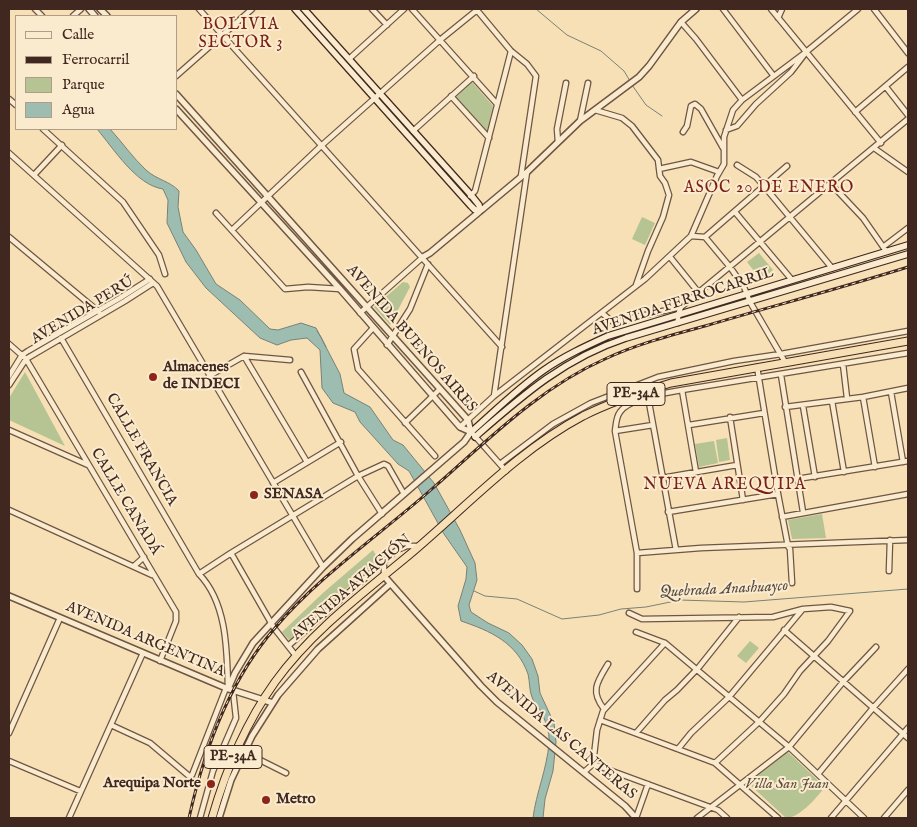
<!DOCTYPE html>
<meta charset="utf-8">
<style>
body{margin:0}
#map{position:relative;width:917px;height:827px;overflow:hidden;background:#f7e0b5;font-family:"IM FELL English",serif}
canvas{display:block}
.frame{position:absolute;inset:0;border:10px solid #40271f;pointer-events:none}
.legend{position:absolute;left:15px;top:15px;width:162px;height:115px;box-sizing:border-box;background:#faebcf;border:1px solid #b09d89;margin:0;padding:6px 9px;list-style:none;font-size:15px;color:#40271f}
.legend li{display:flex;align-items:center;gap:10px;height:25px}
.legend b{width:25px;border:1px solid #b09d89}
</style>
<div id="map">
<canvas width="917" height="827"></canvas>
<div class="frame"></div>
<ul class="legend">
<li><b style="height:6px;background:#faebcf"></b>Calle</li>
<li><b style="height:6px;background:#40271f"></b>Ferrocarril</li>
<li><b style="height:14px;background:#b6c392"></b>Parque</li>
<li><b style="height:14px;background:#9dbdb1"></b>Agua</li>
</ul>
</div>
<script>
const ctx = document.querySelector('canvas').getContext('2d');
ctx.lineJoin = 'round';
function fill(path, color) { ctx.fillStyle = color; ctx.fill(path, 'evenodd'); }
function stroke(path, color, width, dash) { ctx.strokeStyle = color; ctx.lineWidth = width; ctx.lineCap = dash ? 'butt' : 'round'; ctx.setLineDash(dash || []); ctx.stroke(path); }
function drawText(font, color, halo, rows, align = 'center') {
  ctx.font = font + ' "IM FELL English",serif'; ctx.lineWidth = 4; ctx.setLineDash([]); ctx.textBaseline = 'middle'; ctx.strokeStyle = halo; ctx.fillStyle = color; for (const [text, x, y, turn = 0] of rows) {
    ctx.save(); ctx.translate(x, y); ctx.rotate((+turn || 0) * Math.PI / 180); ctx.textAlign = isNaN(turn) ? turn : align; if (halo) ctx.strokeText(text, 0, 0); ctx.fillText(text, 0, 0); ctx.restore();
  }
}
fill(new Path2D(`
 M472,82L493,106L487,131L456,97Z
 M642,217L655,223L645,245L632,239Z
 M759,253L773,270L761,280L747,262Z
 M403,282L408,283L410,287L390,325L374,307Z
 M25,372L65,446L9,420V398Z
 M727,438L730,460L719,462L716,440Z
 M714,441L718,463L699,467L695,444Z
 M822,514L826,538L792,539L788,520Z
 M373,550L377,557L375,559L377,561L289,640L282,632L324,592Z
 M750,641L759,648L746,663L737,656Z
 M788,752L825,787C817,797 800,818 786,818L748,783Z`), '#b6c392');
const water = new Path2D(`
 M97,129H110C122,142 133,158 146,170C157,180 170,181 179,191L178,207L183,232L196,250L216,284L240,300L270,329L278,330L301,323L316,328L340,374L344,393L370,407L393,440L403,445L434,483L460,530L475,563L477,580L469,605L471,612L488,623L509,633L522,645L532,659L538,676L540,693L554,723L556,742L553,771L545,799L543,818H533C536,793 547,769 549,743C550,732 545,719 540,710C538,706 533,702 532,697C529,690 530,682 528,674C517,643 491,631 461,621L458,606L466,579L467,567L444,534L409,471L398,464L360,422L355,412L333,403L322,388L320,350L307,338L291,340L277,345L260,338L206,288L186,262L167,223L168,200L163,189C136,185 114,149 97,129Z`);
fill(water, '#9dbdb1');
stroke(water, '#788177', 1);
stroke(new Path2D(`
 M536,9L567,35L601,51L624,71L630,81
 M632,85L646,105L662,116
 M317,331L321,337L326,347
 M474,591L485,596L517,599L562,619L599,615L621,609L646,607L680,600L744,602L908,589`), '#788177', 1);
const minor = new Path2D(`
 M35,9L42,16
 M199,9L502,347
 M372,9L387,25
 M412,9L497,104
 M476,9L511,51L527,64L536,76L521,176
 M723,9L773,75
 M771,9L881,143
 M874,9L908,53
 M73,16L81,9
 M778,18L782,9
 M681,22L696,39L742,100
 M349,59L404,9
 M176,76L252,9
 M886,87L908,115
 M451,96L489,138
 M9,99L16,105
 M595,110L622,118L632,126L658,160L660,176L665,183L669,195L663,217L648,251L636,285
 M855,112L908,67
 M580,121L588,83
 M43,129L123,202L159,255L165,274
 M726,130L737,126L756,104L791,72L804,55
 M413,131L474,76
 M683,132L687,126L691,106L695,104L701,109L723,148
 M558,142L557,129L566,83
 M874,148L908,172
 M9,153L157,286L323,567
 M737,165L756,177L764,186L832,268
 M659,169L691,162L719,172
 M34,175L62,145
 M830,183L863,218L886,251
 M470,196L475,191L511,51
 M735,212L792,280
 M216,213L285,289L308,287L340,289
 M232,230L321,146L440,40L477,10
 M691,236L705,237L787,166
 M9,237L99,312
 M705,237L730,267L744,287L750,302L785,362
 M883,247L908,228
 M670,257L699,293
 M360,313L423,257
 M602,313L610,320L614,322L681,307
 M678,323V315L681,307L908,119
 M373,328L354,349L358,369L435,456
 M61,338L199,574
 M9,344L26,359L176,612V621L160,661
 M387,345L410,309L428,264
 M244,356L307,462
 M843,364L847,398
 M757,367L778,494L788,546L790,549L792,583
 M301,372L358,476L382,514
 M781,375L803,512
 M9,376L22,355L28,351L120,298L150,279
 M209,376L244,356L290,360
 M9,385L26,359L125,301L153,283
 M682,390L696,472
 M891,392L903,462
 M494,396L527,172
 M648,397L676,550
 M863,397L875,467
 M832,401L844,472
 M803,406L815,477
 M785,407L863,397L908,388
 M730,417L743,500
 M405,423L440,389
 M689,425L764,413
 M460,427L494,396L645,279L691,236L717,176L724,164V137L733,110L742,100L806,52L858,9
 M9,430L88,465
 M615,431L653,425
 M473,434L506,471
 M500,464L553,424L591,403L658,377L734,361L781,354L908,331
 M662,478L737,465
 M797,479L908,461
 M273,483L341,442
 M9,510L152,575
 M668,512L778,494
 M782,517L908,494
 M231,553L274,628L296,656
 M637,553L701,548L908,540
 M382,562L384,566V576
 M134,566L144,557
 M889,571L890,540
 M637,589V553L615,431C616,425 616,417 620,412C629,398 667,393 682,390L908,353
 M629,613L642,619L773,617L803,609L831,607L850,611L828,641L800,671L784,694L759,722L715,763
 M784,630L908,738
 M636,632L665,643L789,747L864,818
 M288,646L397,550L407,546H418
 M228,688C227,650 227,603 199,574L231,553L358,476L384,464L388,466L404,494
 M604,709C590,691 597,682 608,664
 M600,720L715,763L778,818
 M111,725L150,743L189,776L192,775L226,688
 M9,733L60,618
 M636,733L665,700L677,690L699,667L739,617
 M678,749L691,733L729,697L802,610
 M244,752L286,773
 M9,761L80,791
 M593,764L718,810L727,818
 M584,772L593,764L597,730L603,711L665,643
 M818,774L873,708L908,669
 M69,818L143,653
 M200,818L213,771L236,718L233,691
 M636,818L648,784
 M697,818L789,747L843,682L876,647
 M831,818L908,728
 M884,818L908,790`);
const tertiary = new Path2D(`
 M89,9L95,16
 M100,9L107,16
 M176,94L468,420L471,432
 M176,109L340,289L460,427L471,432
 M423,257L430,253L527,172L580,121L639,77L649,66L681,22L696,9
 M384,576L481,686L497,702L625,806L636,818
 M9,596L226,688L273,703
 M228,689L235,673L253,643L323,567L352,539L464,442L471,432
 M219,818L231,780L252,736L278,695L318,649L390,584`);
const secondary = new Path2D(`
 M295,9L471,206L475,210H480
 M304,9L471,195L479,205L480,210
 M471,432C495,411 518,388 544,370C564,356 586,346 608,336L908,245
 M475,437C523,395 565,358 626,338L908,254`);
const trunk = new Path2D(`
 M212,818C226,769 245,724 275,682C311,632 362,594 409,555C465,508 517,451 583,416C611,402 641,392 671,383L908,341`);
stroke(minor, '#6e5544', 7);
stroke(tertiary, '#6e5544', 8);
stroke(secondary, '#40271f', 8);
stroke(trunk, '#40271f', 9);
stroke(minor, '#faebcf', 4.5);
stroke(tertiary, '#faebcf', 5);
stroke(secondary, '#faebcf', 5.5);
stroke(trunk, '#f7e0b5', 7);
const rail = new Path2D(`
 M189,818C204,750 229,681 275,628C319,576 382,533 433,488C487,441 539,388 605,359C637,344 672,335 705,326C773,306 841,288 908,267`);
stroke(rail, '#40271f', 3);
stroke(rail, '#faebcf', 1, [4]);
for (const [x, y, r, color] of [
 [153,377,5,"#8f2418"],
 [254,495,5,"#8f2418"],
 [211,784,5,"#8f2418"],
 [266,800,5,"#8f2418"]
]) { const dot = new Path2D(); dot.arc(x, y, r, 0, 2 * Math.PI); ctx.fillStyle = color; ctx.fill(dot); stroke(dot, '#faebcf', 2); }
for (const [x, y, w] of [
 [636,394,58],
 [233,757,58]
]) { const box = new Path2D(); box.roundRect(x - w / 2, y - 11.5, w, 23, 4); ctx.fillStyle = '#faebcf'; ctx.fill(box); stroke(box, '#40271f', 1); }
drawText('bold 14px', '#40271f', null, [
 ["PE-34A",636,394],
 ["PE-34A",233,757]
]);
drawText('15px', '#40271f', '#faebcf', [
 ["AVENIDA FERROCARRIL",683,302,-18],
 ["AVENIDA PERÚ",83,311,-31],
 ["AVENIDA BUENOS AIRES",411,339,49],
 ["CALLE FRANCIA",141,450,60],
 ["CALLE CANADÁ",125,502,59],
 ["AVENIDA AVIACIÓN",352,588,-41],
 ["AVENIDA ARGENTINA",145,640,23],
 ["AVENIDA LAS CANTERAS",561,736,40]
]);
drawText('bold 15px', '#40271f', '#faebcf', [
 ["Almacenes",163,368],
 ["de INDECI",163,385],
 ["SENASA",264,495],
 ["Arequipa Norte",201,784,"right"],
 ["Metro",276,800]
], 'left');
drawText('italic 15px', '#5e4e3c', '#faebcf', [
 ["Villa San Juan",787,785]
]);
ctx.letterSpacing = '1px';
drawText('16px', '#7a1f14', '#faebcf', [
 ["BOLIVIA",241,26],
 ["SECTOR 3",241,44],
 ["ASOC 20 DE ENERO",769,189],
 ["NUEVA AREQUIPA",725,486]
]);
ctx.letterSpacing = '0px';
drawText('italic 16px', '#574c44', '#faebcf', [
 ["Quebrada Anashuayco",724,590,-3]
]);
</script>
